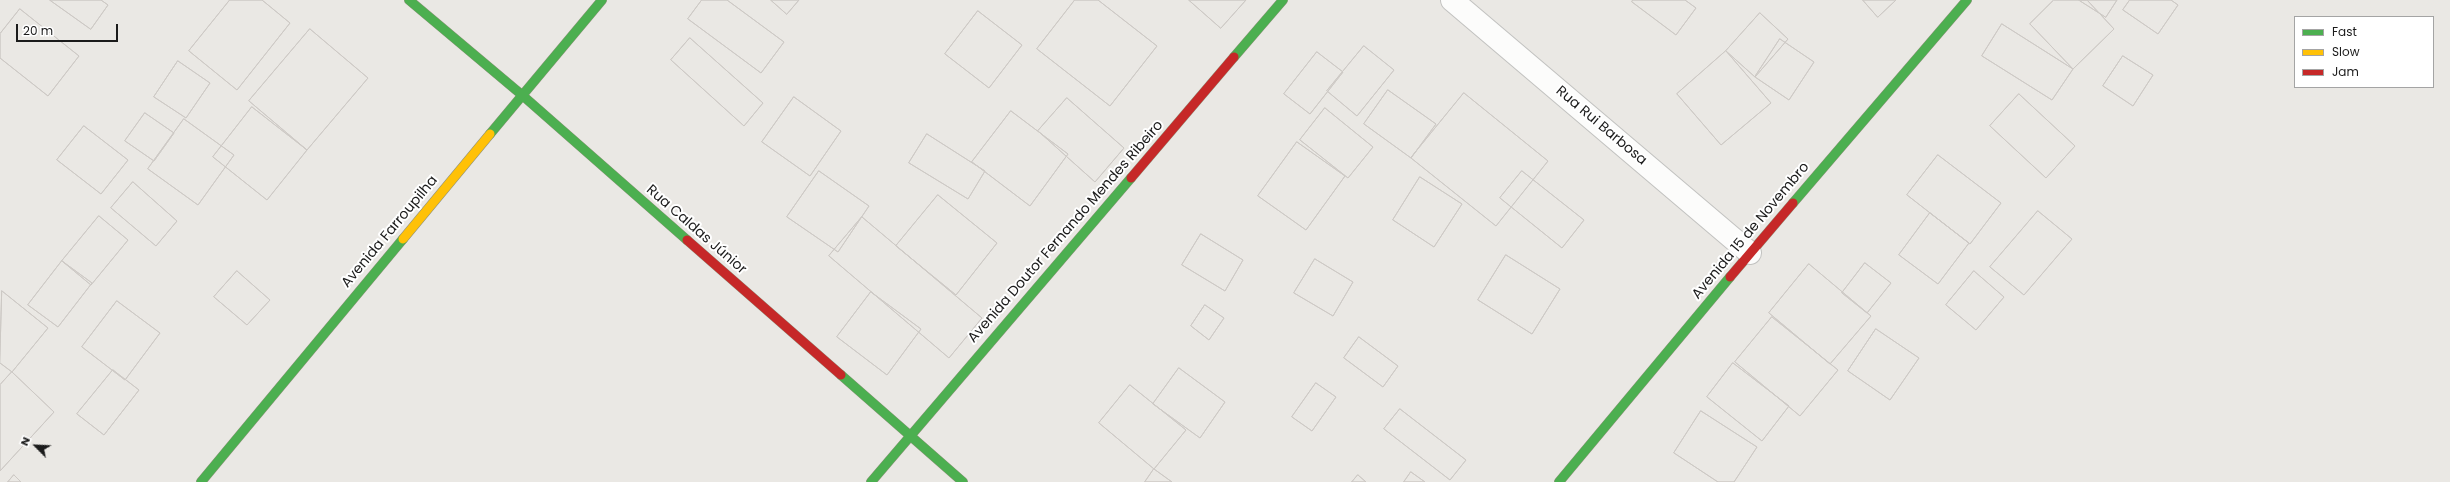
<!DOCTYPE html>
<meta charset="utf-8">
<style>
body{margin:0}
#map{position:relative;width:2450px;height:482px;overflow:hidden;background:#eae8e4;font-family:Poppins,sans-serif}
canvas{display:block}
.legend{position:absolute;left:2294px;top:16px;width:140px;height:72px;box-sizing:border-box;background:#fff;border:1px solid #a4a4a4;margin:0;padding:5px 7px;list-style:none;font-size:12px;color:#1b1b1b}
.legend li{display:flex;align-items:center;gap:8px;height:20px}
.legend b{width:20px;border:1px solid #a4a4a4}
.north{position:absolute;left:16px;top:426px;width:40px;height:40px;-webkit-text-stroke:3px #fff;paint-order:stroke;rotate:294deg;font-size:11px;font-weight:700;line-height:16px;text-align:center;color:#1b1b1b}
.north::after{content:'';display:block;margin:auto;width:14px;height:18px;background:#1b1b1b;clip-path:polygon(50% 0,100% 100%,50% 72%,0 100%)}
.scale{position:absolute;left:16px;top:24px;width:102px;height:18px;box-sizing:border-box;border:2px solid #1b1b1b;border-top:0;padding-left:5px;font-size:12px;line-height:14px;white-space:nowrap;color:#1b1b1b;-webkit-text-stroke:3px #fff;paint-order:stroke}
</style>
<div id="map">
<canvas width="2450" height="482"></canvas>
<ul class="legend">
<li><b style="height:5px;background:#4caf50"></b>Fast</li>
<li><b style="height:5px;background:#ffc107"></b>Slow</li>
<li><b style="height:5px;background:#c62828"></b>Jam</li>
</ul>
<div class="north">N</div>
<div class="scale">20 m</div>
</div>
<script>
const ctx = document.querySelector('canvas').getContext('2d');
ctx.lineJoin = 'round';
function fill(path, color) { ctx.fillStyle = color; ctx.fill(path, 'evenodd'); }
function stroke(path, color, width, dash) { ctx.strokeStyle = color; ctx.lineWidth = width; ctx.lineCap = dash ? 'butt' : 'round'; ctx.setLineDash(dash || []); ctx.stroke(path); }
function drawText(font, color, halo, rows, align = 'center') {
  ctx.font = font + ' Poppins,sans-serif'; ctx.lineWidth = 4; ctx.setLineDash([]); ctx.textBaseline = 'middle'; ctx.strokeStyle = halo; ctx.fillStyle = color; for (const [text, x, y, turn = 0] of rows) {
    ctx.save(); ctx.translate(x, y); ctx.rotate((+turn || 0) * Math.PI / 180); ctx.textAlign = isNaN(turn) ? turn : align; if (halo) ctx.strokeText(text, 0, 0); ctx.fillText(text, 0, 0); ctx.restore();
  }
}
const building = new Path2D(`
 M50,0H101L108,5L91,29Z
 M50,0H101L108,5L91,29Z
 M230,0H262L290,23L237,90L189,51Z
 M230,0H262L290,23L237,90L189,51Z
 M702,0H727L784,42L761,73L688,19Z
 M702,0H727L784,42L761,73L688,19Z
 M771,0H799L787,14Z
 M771,0H799L787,14Z
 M1075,0H1098L1157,46L1110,106L1037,49Z
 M1075,0H1098L1157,46L1110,106L1037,49Z
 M1189,0H1246L1221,28Z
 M1189,0H1246L1221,28Z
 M1633,0H1685L1696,8L1676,35L1632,2Z
 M1633,0H1685L1696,8L1676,35L1632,2Z
 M1863,0H1896L1878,17Z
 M1863,0H1896L1878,17Z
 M2054,0H2087L2114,29L2073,69L2030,24Z
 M2054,0H2087L2114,29L2073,69L2030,24Z
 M2079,0H2117L2106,17Z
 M2079,0H2117L2106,17Z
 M2130,0H2171L2178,5L2158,34L2123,10Z
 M2130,0H2171L2178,5L2158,34L2123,10Z
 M20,9L79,56L48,96L0,58V34Z
 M20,9L79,56L48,96L0,58V34Z
 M978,11L1022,45L989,88L945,54Z
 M978,11L1022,45L989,88L945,54Z
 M1760,13L1788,39L1755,77L1726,51Z
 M1760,13L1788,39L1755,77L1726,51Z
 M2002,24L2073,69L2052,100L1982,56Z
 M2002,24L2073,69L2052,100L1982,56Z
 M310,29L368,78L307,150L249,101Z
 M310,29L368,78L307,150L249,101Z
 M690,38L763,103L744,126L671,60Z
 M690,38L763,103L744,126L671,60Z
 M1780,39L1814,62L1789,100L1755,77Z
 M1780,39L1814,62L1789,100L1755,77Z
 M1364,46L1394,70L1357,116L1327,91Z
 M1364,46L1394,70L1357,116L1327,91Z
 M1726,51L1771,103L1721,145L1677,94Z
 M1726,51L1771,103L1721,145L1677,94Z
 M1317,52L1343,72L1310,114L1284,94Z
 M1317,52L1343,72L1310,114L1284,94Z
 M2123,56L2153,75L2133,106L2103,86Z
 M2123,56L2153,75L2133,106L2103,86Z
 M178,61L210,83L186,118L154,97Z
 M178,61L210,83L186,118L154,97Z
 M1388,90L1436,124L1411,158L1364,124Z
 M1388,90L1436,124L1411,158L1364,124Z
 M1464,93L1548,161L1496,226L1411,158Z
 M1464,93L1548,161L1496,226L1411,158Z
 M2019,94L2075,146L2046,178L1990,126Z
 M2019,94L2075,146L2046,178L1990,126Z
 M794,97L841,131L810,176L762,142Z
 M794,97L841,131L810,176L762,142Z
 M1067,98L1124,148L1095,182L1038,131Z
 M1067,98L1124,148L1095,182L1038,131Z
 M252,107L307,150L267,200L213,157Z
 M252,107L307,150L267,200L213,157Z
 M1325,108L1373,147L1348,178L1300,140Z
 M1325,108L1373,147L1348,178L1300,140Z
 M1011,111L1068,154L1030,206L972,162Z
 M1011,111L1068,154L1030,206L972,162Z
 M145,113L174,133L154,161L125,141Z
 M145,113L174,133L154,161L125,141Z
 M184,119L234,155L198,205L148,169Z
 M184,119L234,155L198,205L148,169Z
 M84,126L128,160L101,194L57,160Z
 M84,126L128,160L101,194L57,160Z
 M927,134L985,171L968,199L909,163Z
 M927,134L985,171L968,199L909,163Z
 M1297,142L1345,176L1306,230L1258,196Z
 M1297,142L1345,176L1306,230L1258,196Z
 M1938,155L2001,203L1970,244L1907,195Z
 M1938,155L2001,203L1970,244L1907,195Z
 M819,171L869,206L838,252L787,217Z
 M819,171L869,206L838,252L787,217Z
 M1522,171L1584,220L1562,248L1500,198Z
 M1522,171L1584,220L1562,248L1500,198Z
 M1420,177L1462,204L1434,247L1393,220Z
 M1420,177L1462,204L1434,247L1393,220Z
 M133,182L177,221L156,246L111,208Z
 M133,182L177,221L156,246L111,208Z
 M938,195L997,243L956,295L896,246Z
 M938,195L997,243L956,295L896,246Z
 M2038,211L2072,239L2024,295L1990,267Z
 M2038,211L2072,239L2024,295L1990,267Z
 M1930,213L1969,243L1938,284L1899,255Z
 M1930,213L1969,243L1938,284L1899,255Z
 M99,216L128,240L91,285L62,261Z
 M99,216L128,240L91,285L62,261Z
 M862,217L982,318L949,358L829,256Z
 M862,217L982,318L949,358L829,256Z
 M1201,234L1243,260L1225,291L1182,265Z
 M1201,234L1243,260L1225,291L1182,265Z
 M1506,255L1560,289L1532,334L1478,300Z
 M1506,255L1560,289L1532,334L1478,300Z
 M1315,259L1353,282L1333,316L1294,293Z
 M1315,259L1353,282L1333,316L1294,293Z
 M62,261L92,283L58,327L28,305Z
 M62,261L92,283L58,327L28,305Z
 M1865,263L1891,283L1867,313L1842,293Z
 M1865,263L1891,283L1867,313L1842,293Z
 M1809,264L1871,316L1830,364L1769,313Z
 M1809,264L1871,316L1830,364L1769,313Z
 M237,271L270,300L247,325L214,297Z
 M237,271L270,300L247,325L214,297Z
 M1974,271L2004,297L1976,330L1946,305Z
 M1974,271L2004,297L1976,330L1946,305Z
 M2,291L48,328L12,372L0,363Z
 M2,291L48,328L12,372L0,363Z
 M871,292L921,329L887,375L837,337Z
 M871,292L921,329L887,375L837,337Z
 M117,301L160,333L125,380L82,347Z
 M117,301L160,333L125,380L82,347Z
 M1205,305L1224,318L1209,340L1191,326Z
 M1205,305L1224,318L1209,340L1191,326Z
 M1772,317L1838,370L1800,416L1735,362Z
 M1772,317L1838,370L1800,416L1735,362Z
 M1876,329L1919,358L1890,400L1848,371Z
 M1876,329L1919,358L1890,400L1848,371Z
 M1359,337L1398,366L1383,387L1344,358Z
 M1359,337L1398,366L1383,387L1344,358Z
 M1733,363L1789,406L1762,441L1707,397Z
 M1733,363L1789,406L1762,441L1707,397Z
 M1179,368L1225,402L1200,438L1153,404Z
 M1179,368L1225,402L1200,438L1153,404Z
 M113,370L139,390L104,435L77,414Z
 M113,370L139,390L104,435L77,414Z
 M12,372L54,412L0,471V385Z
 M12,372L54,412L0,471V385Z
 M1316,383L1336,397L1312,431L1292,417Z
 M1316,383L1336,397L1312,431L1292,417Z
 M1130,385L1186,430L1154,469L1099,423Z
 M1130,385L1186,430L1154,469L1099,423Z
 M1400,409L1466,460L1450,480L1384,429Z
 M1400,409L1466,460L1450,480L1384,429Z
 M1701,411L1757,447L1734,482H1718L1674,453Z
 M1701,411L1757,447L1734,482H1718L1674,453Z
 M1154,469L1172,482H1145Z
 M1154,469L1172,482H1145Z
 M1411,472L1425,482H1404Z
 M1411,472L1425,482H1404Z
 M14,475L21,482H8Z
 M14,475L21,482H8Z
 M1358,475L1366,482H1352Z
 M1358,475L1366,482H1352Z`);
fill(building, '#d0cecb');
stroke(building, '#cdc9c5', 1);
const street = new Path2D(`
 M1452,0L1750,253`);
const fast = new Path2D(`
 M409,0L522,95L687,240
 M1234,57L1283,0
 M490,134L602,0
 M1793,203L1967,0
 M841,375L963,482
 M201,482L403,239
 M871,482L1131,178
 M1559,482L1730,277`);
const slow = new Path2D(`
 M403,239L490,134`);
const jam = new Path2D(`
 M1131,178L1234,57
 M687,240L841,375
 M1730,277L1793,203`);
stroke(street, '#c2c2c0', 24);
stroke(fast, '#91937d', 10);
stroke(slow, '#91937d', 10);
stroke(jam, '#91937d', 10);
stroke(street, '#fcfcfb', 22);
stroke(fast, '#4caf50', 9);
stroke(slow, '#ffc107', 9);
stroke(jam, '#c62828', 9);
drawText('14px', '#1b1b1b', '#fff', [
 ["Rua Rui Barbosa",1601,126,40],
 ["Rua Caldas Júnior",696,230,41],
 ["Avenida 15 de Novembro",1751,231,-50],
 ["Avenida Farroupilha",390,232,-50],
 ["Avenida Doutor Fernando Mendes Ribeiro",1066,232,-49]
]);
</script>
